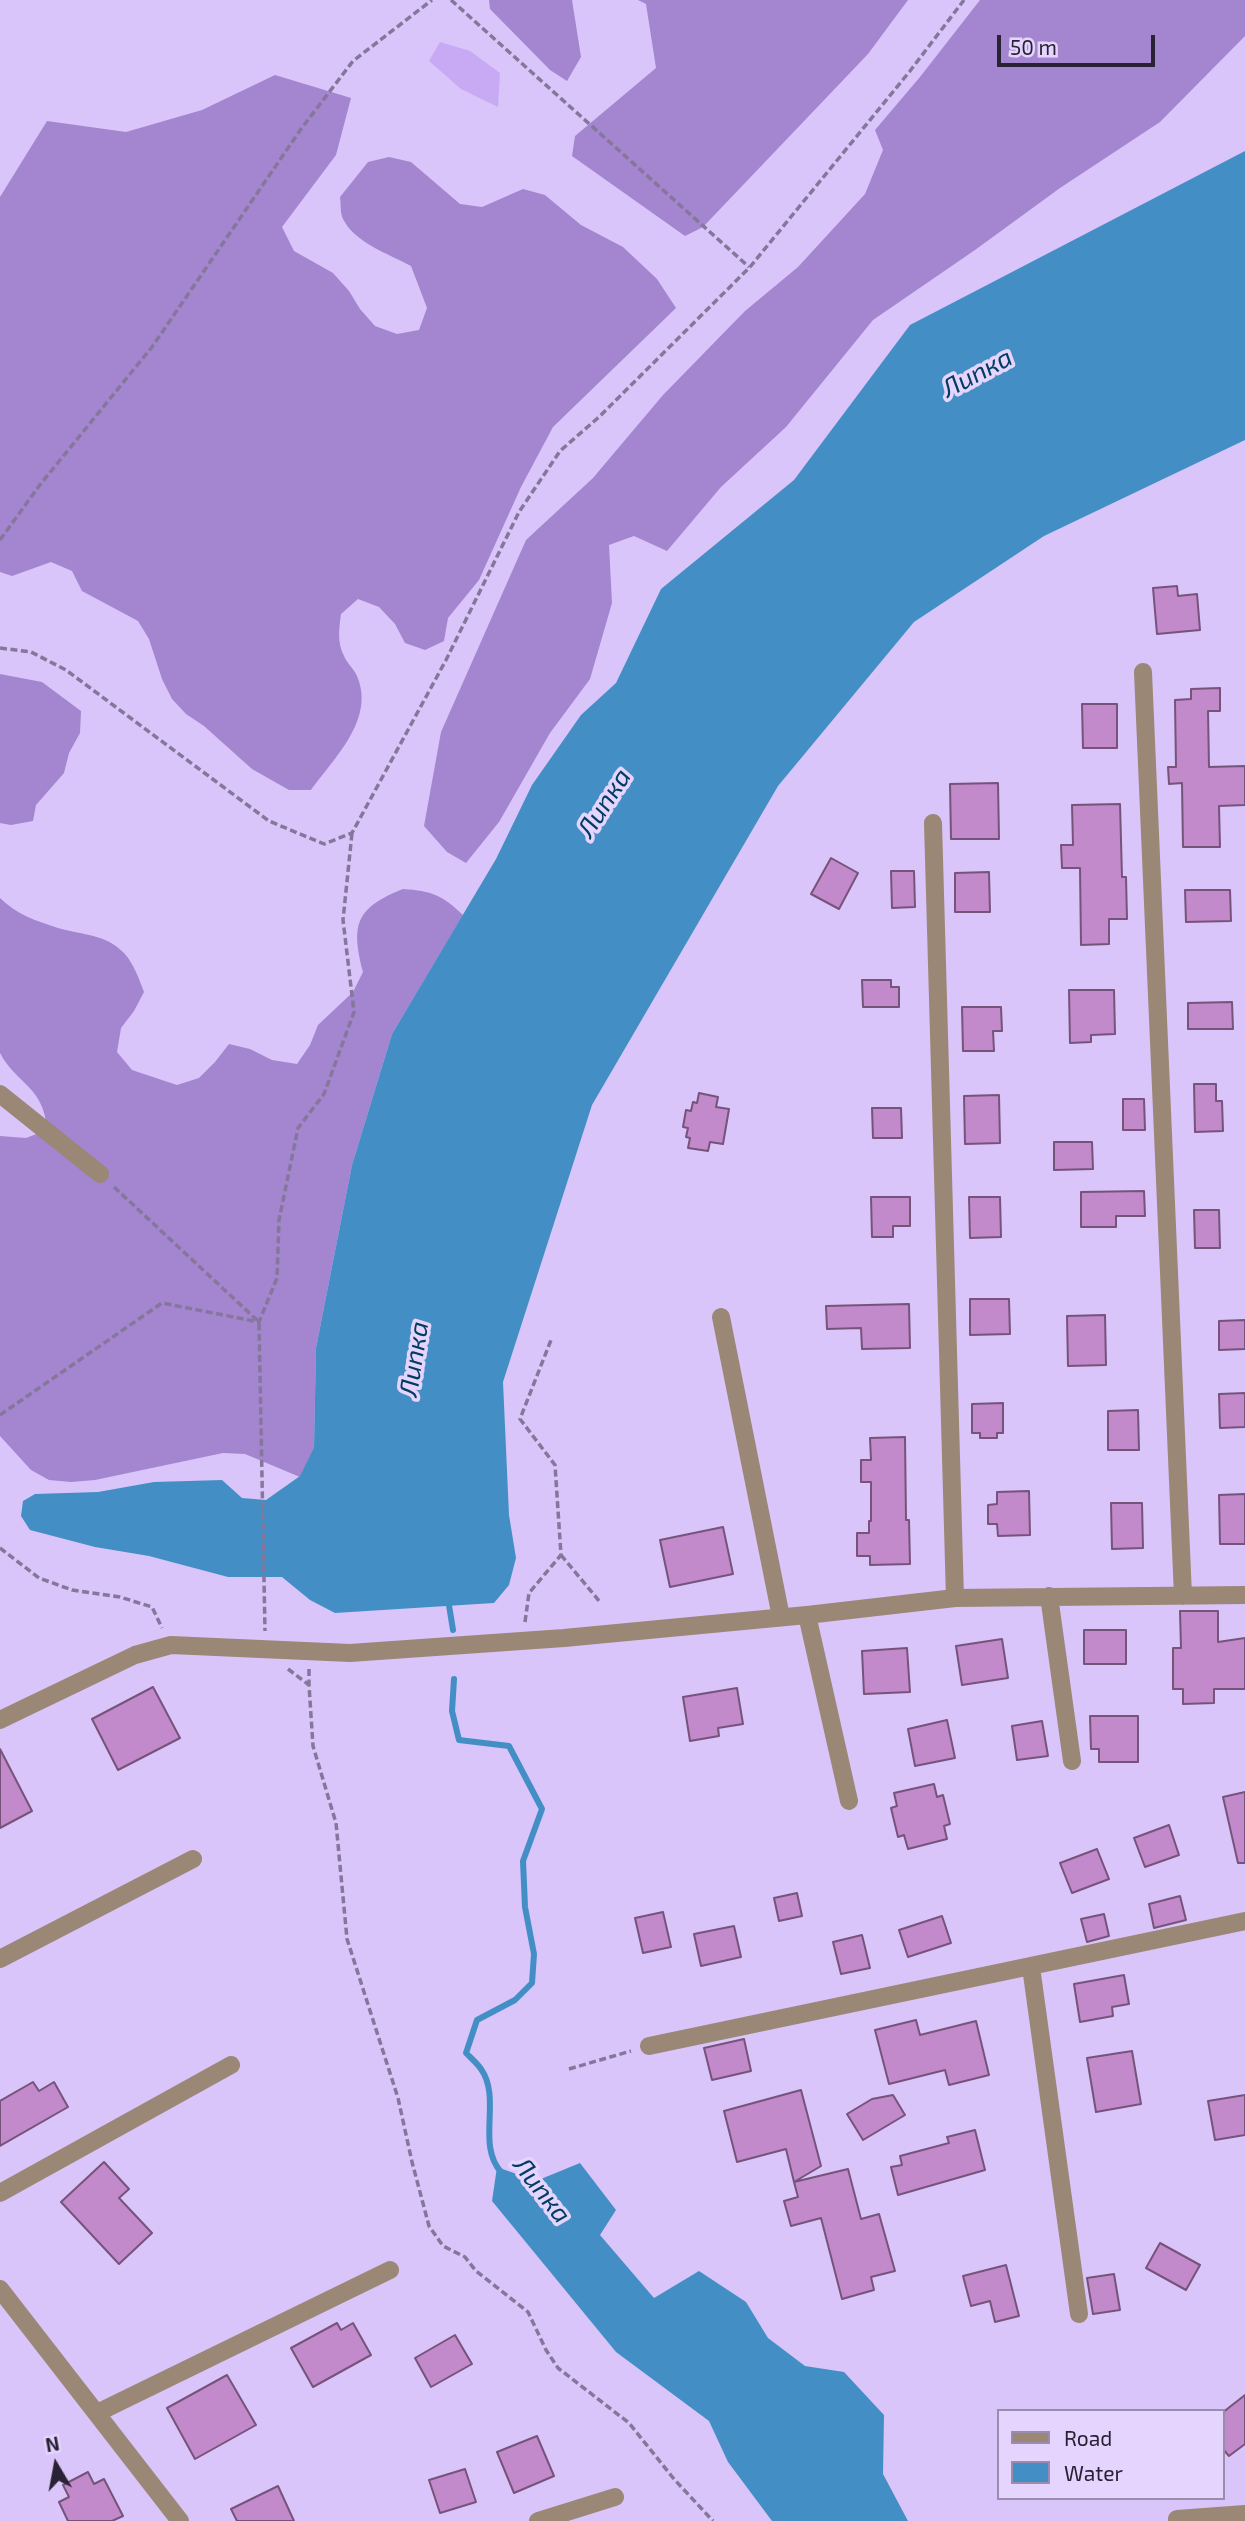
<!DOCTYPE html>
<meta charset="utf-8">
<style>
body{margin:0}
#map{position:relative;width:1245px;height:2521px;overflow:hidden;background:#d9c5f9;font-family:"Exo 2",sans-serif}
canvas{display:block}
.legend{position:absolute;left:997px;top:2409px;width:228px;height:91px;box-sizing:border-box;background:#e4d4fe;border:2px solid #998cad;margin:0;padding:9px 12px;list-style:none;font-size:21px;color:#292134}
.legend li{display:flex;align-items:center;gap:14px;height:35px}
.legend b{width:35px;border:2px solid #998cad}
.north{position:absolute;left:21px;top:2430px;width:70px;height:70px;-webkit-text-stroke:5px #e4d4fe;paint-order:stroke;rotate:350deg;font-size:19px;font-weight:700;line-height:28px;text-align:center;color:#292134}
.north::after{content:'';display:block;margin:auto;width:24px;height:32px;background:#292134;clip-path:polygon(50% 0,100% 100%,50% 72%,0 100%)}
.scale{position:absolute;left:997px;top:35px;width:158px;height:32px;box-sizing:border-box;border:4px solid #292134;border-top:0;padding-left:9px;font-size:21px;line-height:24px;white-space:nowrap;color:#292134;-webkit-text-stroke:5px #e4d4fe;paint-order:stroke}
</style>
<div id="map">
<canvas width="1245" height="2521"></canvas>
<ul class="legend">
<li><b style="height:9px;background:#9a8776"></b>Road</li>
<li><b style="height:19px;background:#438fc5"></b>Water</li>
</ul>
<div class="north">N</div>
<div class="scale">50 m</div>
</div>
<script>
const ctx = document.querySelector('canvas').getContext('2d');
ctx.lineJoin = 'round';
function fill(path, color) { ctx.fillStyle = color; ctx.fill(path, 'evenodd'); }
function stroke(path, color, width, dash) { ctx.strokeStyle = color; ctx.lineWidth = width; ctx.lineCap = dash ? 'butt' : 'round'; ctx.setLineDash(dash || []); ctx.stroke(path); }
function drawText(font, color, halo, rows, align = 'center') {
  ctx.font = font + ' "Exo 2",sans-serif'; ctx.lineWidth = 7; ctx.setLineDash([]); ctx.textBaseline = 'middle'; ctx.strokeStyle = halo; ctx.fillStyle = color; for (const [text, x, y, turn = 0] of rows) {
    ctx.save(); ctx.translate(x, y); ctx.rotate((+turn || 0) * Math.PI / 180); ctx.textAlign = isNaN(turn) ? turn : align; if (halo) ctx.strokeText(text, 0, 0); ctx.fillText(text, 0, 0); ctx.restore();
  }
}
fill(new Path2D(`
 M440,42L470,51L500,73L498,107L461,89L429,61Z`), '#c8a9f4');
fill(new Path2D(`
 M489,0H572L581,57L567,81L550,70L490,9Z
 M638,0H908L868,54L703,227L685,236L572,156L575,136L656,68L646,4Z
 M980,0H1245V36L1160,122L1060,188L975,250L873,320L786,427L721,487L667,551L634,536L609,545L612,603L590,679L550,733L499,822L466,863L447,852L424,826L441,732L526,540L593,478L663,395L745,311L798,267L865,194L883,150L875,130L920,77Z
 M275,75L351,98L336,155L282,227L294,251L333,273L349,291L360,309L375,326L397,334L419,330L427,308L411,266C389,254 355,243 343,219C340,213 341,203 340,197L368,162L389,157L411,162L460,204L482,207L523,189L545,195L581,225L623,247L657,279L676,308L553,427L521,487L479,580L448,618L444,641L425,650L405,643L395,624L379,607L358,599L341,614C339,629 337,642 344,656C347,663 353,668 356,674C377,718 334,758 311,790H289L252,769L204,726L186,714L172,699L162,679L149,639L138,621L82,591L72,571L51,562L12,576L0,572V197L47,121L126,132L202,110Z
 M0,674L42,682L81,711L80,733L69,753L64,773L36,805L33,821L11,825L0,823Z
 M403,889C432,891 442,895 463,915L392,1034L352,1165L316,1348L314,1447L300,1477L245,1454L223,1453L95,1480L71,1482L49,1480L31,1470L0,1436V1136L26,1138L47,1130C44,1086 17,1085 0,1053V898C16,914 36,921 58,928C82,935 106,934 124,953C134,964 139,979 144,992L134,1011L121,1028L117,1052L132,1070L177,1085L199,1078L215,1062L229,1044L250,1049L272,1060L297,1064L310,1045L318,1025L353,992L363,972C351,925 355,908 403,889Z`), '#a485cf');
fill(new Path2D(`
 M1245,151V440L1044,536L914,622L778,786L592,1105L503,1382L509,1515L516,1558L509,1585L494,1603L335,1613L310,1600L282,1577H228L149,1556L95,1547L30,1530L21,1516L23,1501L35,1494L98,1492L154,1482L222,1480L242,1498L266,1500L300,1476L314,1447L316,1348L352,1165L392,1034L496,859L532,785L581,715L616,683L661,589L794,480L910,325Z
 M580,2163L616,2210L600,2235L654,2298L699,2271L746,2302L768,2338L805,2366L844,2372L884,2415L883,2474L908,2521H772L728,2462L709,2421L616,2352L492,2201L497,2167L536,2181Z`), '#438fc5');
stroke(new Path2D(`
 M448,1599L453,1630
 M454,1679L452,1711L459,1740L509,1746L542,1809L523,1861L525,1907L534,1954L532,1983L515,2000L477,2020L466,2053C471,2058 477,2063 481,2069C502,2099 476,2144 501,2172`), '#438fc5', 6);
const building = new Path2D(`
 M1177,586L1178,596L1197,594L1200,630L1157,634L1153,588Z
 M1220,688V711H1208L1209,767L1245,766V805L1219,806L1220,847H1183L1182,783L1169,784L1168,767H1176L1175,700L1191,699V689Z
 M1082,704H1117V748H1083Z
 M998,783L999,839H951L950,784Z
 M1120,804L1122,877H1126L1127,919H1109V944L1081,945L1080,868H1062L1061,845H1073L1072,805Z
 M831,858L858,873L839,909L811,894Z
 M891,871H914L915,907L892,908Z
 M989,872L990,912H955V873Z
 M1185,890H1230L1231,921L1186,922Z
 M862,980H891V987H899V1007H863Z
 M1069,990H1114L1115,1034L1091,1035V1042L1070,1043Z
 M1232,1002L1233,1029H1188V1003Z
 M962,1007H1001L1002,1031H993L994,1051H963Z
 M1194,1084H1216V1101H1222L1223,1131L1195,1132Z
 M699,1093L718,1097L716,1107L729,1109L723,1144L710,1142L708,1151L688,1148L690,1138L686,1137L688,1128L683,1127L686,1110L691,1111L693,1102L697,1103Z
 M999,1095L1000,1143L965,1144L964,1096Z
 M1123,1099H1144L1145,1130H1123Z
 M872,1108H901L902,1138H873Z
 M1054,1142H1092L1093,1169L1054,1170Z
 M1144,1191L1145,1216H1116V1227H1081V1192Z
 M871,1197H910V1226H893V1237H872Z
 M969,1197H1000L1001,1237L970,1238Z
 M1194,1210H1219L1220,1248H1195Z
 M970,1299H1009L1010,1334L970,1335Z
 M909,1304L910,1348L862,1349L861,1328L827,1329L826,1306Z
 M1105,1315L1106,1365L1068,1366L1067,1316Z
 M1245,1320V1349L1219,1350V1321Z
 M1245,1393V1427L1220,1428L1219,1394Z
 M1003,1403V1433H997V1438H980V1433H972V1404Z
 M1138,1410L1139,1450H1108V1411Z
 M905,1437L906,1520H909L910,1564L870,1565V1556H857V1533H869V1521H871V1482H861V1460H871L870,1438Z
 M1029,1491L1030,1535L998,1536L997,1524H988V1505L997,1504V1492Z
 M1245,1494V1544H1220L1219,1495Z
 M1111,1503H1142L1143,1548L1112,1549Z
 M723,1527L733,1574L670,1587L660,1540Z
 M1180,1611H1218V1642L1245,1638V1689H1214V1703L1183,1704V1689H1173V1648H1181Z
 M1084,1630H1126V1664H1084Z
 M1002,1639L1008,1678L962,1685L956,1646Z
 M907,1648L910,1692L864,1694L862,1651Z
 M153,1687L180,1738L118,1770L92,1719Z
 M737,1688L743,1724L718,1728L719,1736L690,1741L683,1697Z
 M1090,1716H1138V1762H1099V1749H1091Z
 M947,1720L955,1758L915,1766L908,1729Z
 M1042,1721L1048,1756L1017,1760L1012,1726Z
 M0,1749L32,1811L0,1828Z
 M934,1784L937,1797L943,1795L950,1824L944,1826L947,1839L908,1849L904,1835L898,1837L891,1808L897,1806L894,1793Z
 M1245,1792V1863H1238L1223,1797Z
 M1169,1825L1179,1855L1145,1867L1134,1838Z
 M1097,1849L1109,1879L1072,1893L1060,1863Z
 M797,1893L802,1916L779,1921L774,1898Z
 M1180,1896L1186,1920L1154,1928L1149,1904Z
 M663,1912L671,1947L643,1953L635,1918Z
 M1104,1914L1109,1936L1087,1942L1081,1919Z
 M942,1916L951,1943L908,1957L899,1930Z
 M734,1926L741,1957L701,1966L694,1934Z
 M862,1935L870,1968L841,1974L833,1942Z
 M1124,1975L1129,2004L1112,2007L1113,2016L1080,2022L1074,1984Z
 M916,2020L920,2035L976,2021L989,2075L949,2085L945,2070L889,2084L875,2030Z
 M744,2039L751,2071L712,2080L704,2048Z
 M1132,2051L1141,2104L1096,2112L1087,2058Z
 M33,2082L39,2091L54,2082L68,2107L0,2146V2101Z
 M801,2090L821,2166L794,2182L786,2149L737,2162L724,2111Z
 M893,2095L905,2115L863,2140L847,2114L872,2099Z
 M1245,2095V2135L1215,2140L1208,2101Z
 M975,2130L985,2170L898,2195L891,2167L902,2165L900,2156L949,2143L947,2137Z
 M104,2162L129,2189L119,2198L152,2233L119,2264L61,2202Z
 M848,2169L861,2219L879,2214L895,2271L871,2277L874,2290L842,2299L821,2218L791,2226L784,2201L798,2197L794,2182Z
 M1160,2243L1200,2265L1186,2290L1146,2268Z
 M1006,2265L1019,2316L995,2322L990,2301L971,2306L963,2276Z
 M1114,2274L1120,2310L1093,2314L1087,2278Z
 M337,2323L341,2330L353,2323L371,2355L313,2387L291,2348Z
 M455,2335L472,2364L431,2387L415,2358Z
 M227,2375L256,2425L195,2459L167,2408Z
 M1245,2395V2444L1229,2456L1222,2448V2413Z
 M537,2436L554,2476L514,2493L497,2452Z
 M465,2469L476,2502L440,2513L429,2480Z
 M88,2472L94,2484L104,2479L123,2516L112,2521H68L59,2502L69,2497L63,2485Z
 M278,2486L294,2521H237L231,2509Z`);
fill(building, '#c38acb');
stroke(building, '#76537b', 2);
stroke(new Path2D(`
 M451,0L749,267
 M0,540L39,486L152,347L301,129L353,61L432,0
 M0,648L31,652L66,670L269,821L324,844L352,833L446,660L519,512L560,451L599,417L750,267L910,71L964,0
 M114,1187L259,1322L265,1631
 M0,1415L162,1303L259,1322L277,1278L279,1220L298,1128L324,1094L354,1012L343,920L352,833
 M0,1548L39,1578L72,1590L120,1597L152,1607L162,1628
 M561,1555L600,1602
 M525,1622L529,1593L561,1555L555,1465L520,1419L551,1340
 M288,1669L309,1685L313,1746L336,1823L347,1939L398,2098L412,2162L429,2226L443,2246L465,2257L476,2271L528,2312L546,2350L558,2368L629,2423L674,2479L713,2521
 M309,1669V1685
 M569,2069L631,2051`), '#85779b', 3.5, [7, 3.5]);
stroke(new Path2D(`
 M1143,672L1183,1596
 M933,823L955,1598
 M0,1094L100,1174
 M721,1317L781,1617
 M1049,1596L1072,1761
 M807,1615L849,1801
 M0,1720L135,1655L171,1645L350,1653L564,1638L807,1615L955,1598L1245,1595
 M0,1959L193,1859
 M1031,1967L1079,2314
 M649,2046L1245,1921
 M0,2193L231,2065
 M0,2289L180,2521
 M97,2413L390,2270
 M1177,2519L1245,2514
 M538,2521L615,2497`), '#9a8776', 18);
drawText('italic 26px', '#003d61', '#e4d4fe', [
 ["Липка",977,373,-28],
 ["Липка",604,803,-57],
 ["Липка",414,1359,-81],
 ["Липка",542,2190,52]
]);
</script>
